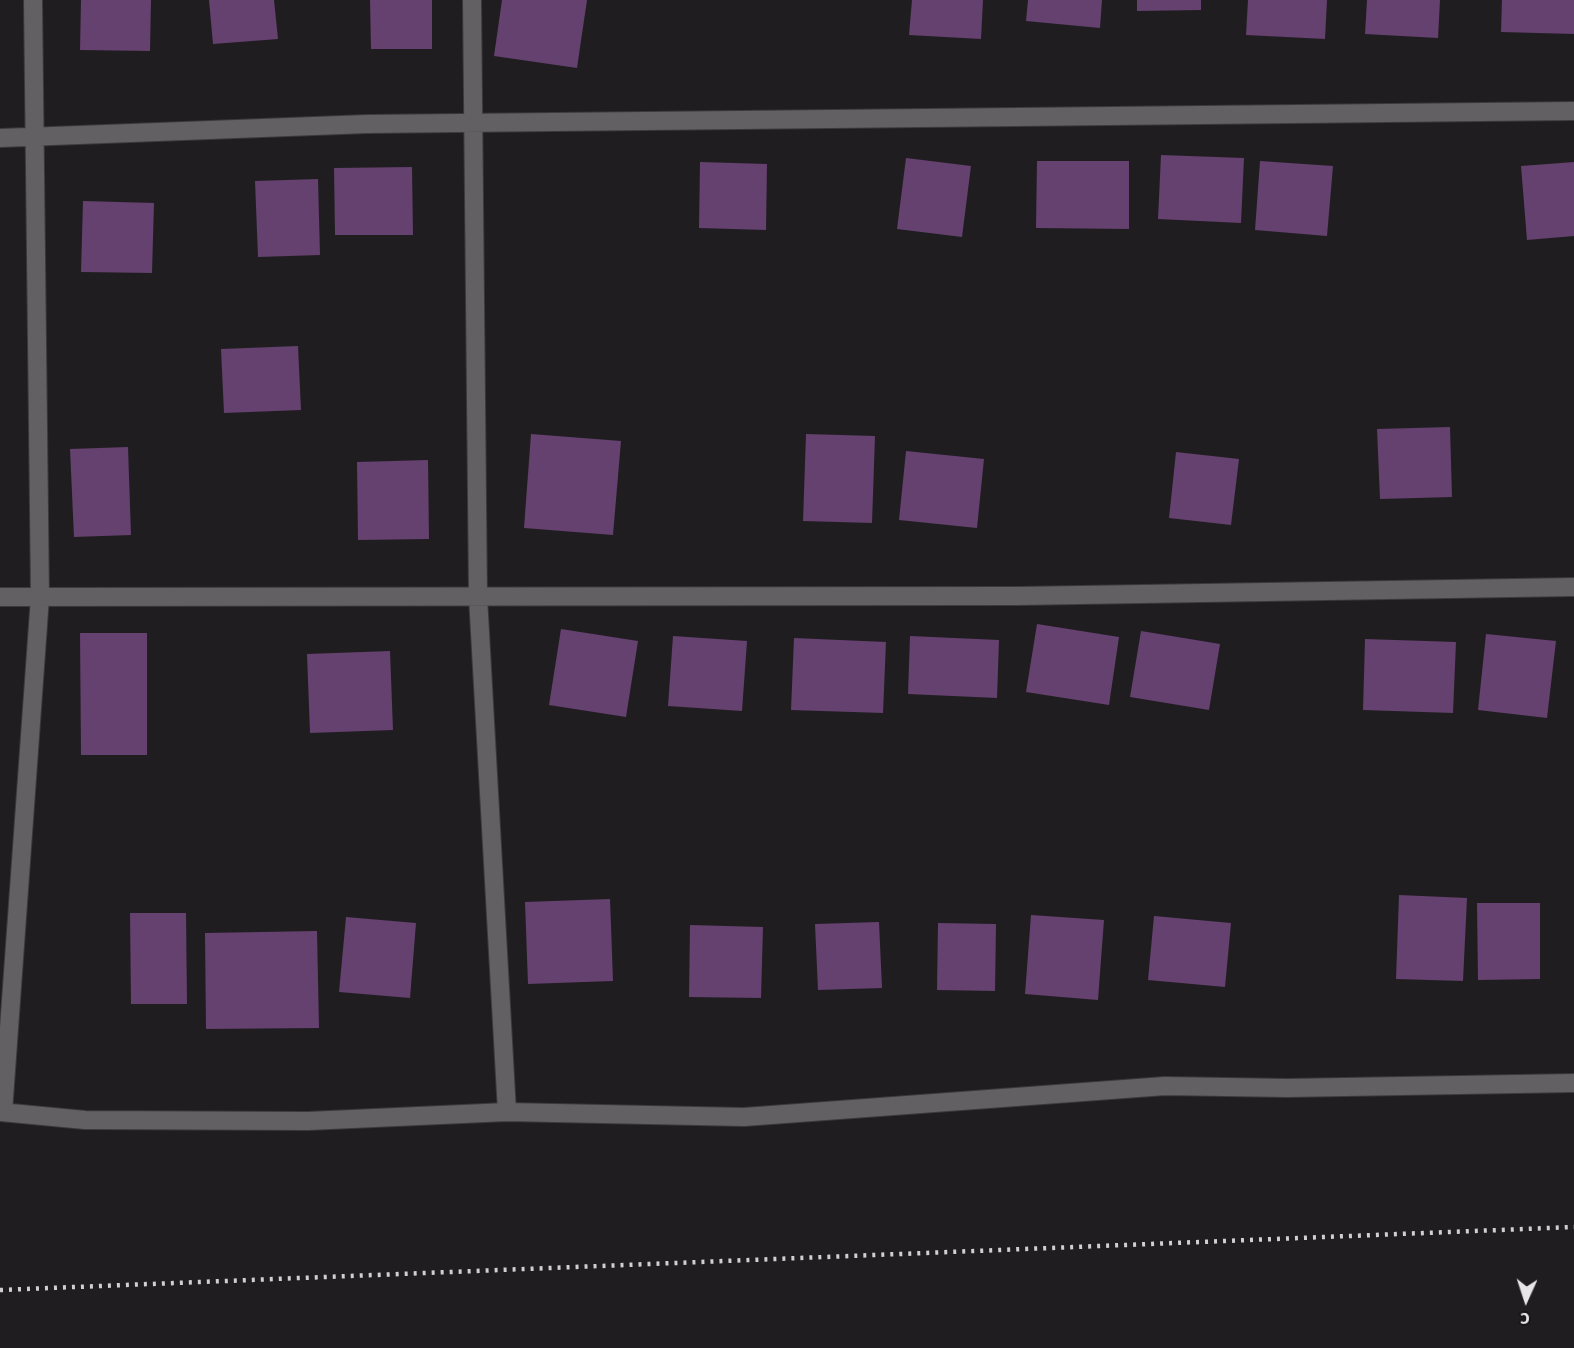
<!DOCTYPE html>
<meta charset="utf-8">
<style>
body{margin:0}
#map{position:relative;width:1574px;height:1348px;overflow:hidden;background:#201d21;font-family:"Fira Sans",sans-serif}
canvas{display:block}
.north{position:absolute;left:1496px;top:1270px;width:60px;height:60px;-webkit-text-stroke:4px #171418;paint-order:stroke;rotate:183deg;font-size:16px;font-weight:700;line-height:24px;text-align:center;color:#e7e5e8}
.north::after{content:'';display:block;margin:auto;width:21px;height:27px;background:#e7e5e8;clip-path:polygon(50% 0,100% 100%,50% 72%,0 100%)}
</style>
<div id="map">
<canvas width="1574" height="1348"></canvas>
<div class="north">С</div>
</div>
<script>
const ctx = document.querySelector('canvas').getContext('2d');
ctx.lineJoin = 'round';
function fill(path, color) { ctx.fillStyle = color; ctx.fill(path, 'evenodd'); }
function stroke(path, color, width, dash) { ctx.strokeStyle = color; ctx.lineWidth = width; ctx.lineCap = dash ? 'butt' : 'round'; ctx.setLineDash(dash || []); ctx.stroke(path); }
fill(new Path2D(`
 M81,0H151L150,51L80,50Z
 M209,0H274L278,39L213,44Z
 M370,0H432V49H371Z
 M502,0H587L577,68L494,56Z
 M912,0H983L981,39L909,35Z
 M1028,0H1102L1100,28L1026,21Z
 M1137,0H1201V10L1137,11Z
 M1248,0H1327L1325,39L1246,35Z
 M1367,0H1440L1438,38L1365,34Z
 M1502,0H1574V34L1501,32Z
 M1161,155L1244,158L1241,223L1158,219Z
 M906,158L971,166L962,237L897,229Z
 M1037,161H1129V229L1036,228Z
 M1260,161L1333,166L1327,236L1255,230Z
 M700,162L767,164L766,230L699,228Z
 M1574,162V236L1527,240L1521,166Z
 M412,167L413,235H335L334,168Z
 M318,179L320,255L258,257L255,181Z
 M83,201L154,203L152,273L81,272Z
 M298,346L301,410L224,413L221,349Z
 M1450,427L1452,497L1380,499L1377,429Z
 M531,434L621,441L613,535L524,528Z
 M806,434L875,436L872,523L803,521Z
 M128,447L131,535L74,537L70,449Z
 M906,451L984,459L977,528L899,520Z
 M1176,452L1239,459L1231,525L1169,518Z
 M428,460L429,539L358,540L357,462Z
 M1037,624L1119,637L1109,705L1026,692Z
 M561,629L638,641L626,717L549,705Z
 M1141,631L1220,644L1209,710L1130,697Z
 M80,633H147V755H81Z
 M1486,634L1556,641L1547,718L1478,710Z
 M673,636L747,641L742,711L668,706Z
 M910,636L999,640L997,698L908,694Z
 M794,638L886,642L883,713L791,710Z
 M1365,639L1456,642L1453,713L1363,710Z
 M390,651L393,730L310,733L307,654Z
 M1399,895L1467,898L1463,981L1396,979Z
 M610,899L613,981L528,984L525,902Z
 M1477,903H1540V979L1478,980Z
 M130,913H186L187,1004H131Z
 M1031,915L1104,920L1098,1000L1025,994Z
 M1154,916L1231,923L1225,987L1148,980Z
 M346,917L416,923L410,998L339,992Z
 M879,922L882,988L818,990L815,924Z
 M938,923L996,924L995,991L937,990Z
 M690,925L763,927L761,998L689,997Z
 M317,931L319,1028L206,1029L205,933Z`), '#64416e');
const minor = new Path2D(`
 M472,0L478,597L507,1112
 M0,138L367,124L1574,111
 M0,597L1018,596L1574,587
 M0,1112L85,1120L308,1121L507,1112L744,1117L1165,1086L1287,1088L1574,1083
 M3,1112L40,597L33,0`);
stroke(minor, '#3b393c', 20);
stroke(minor, '#636064', 18);
stroke(new Path2D(`
 M0,1290L1574,1227`), '#d1cfd2', 4.5, [3, 6]);
</script>
